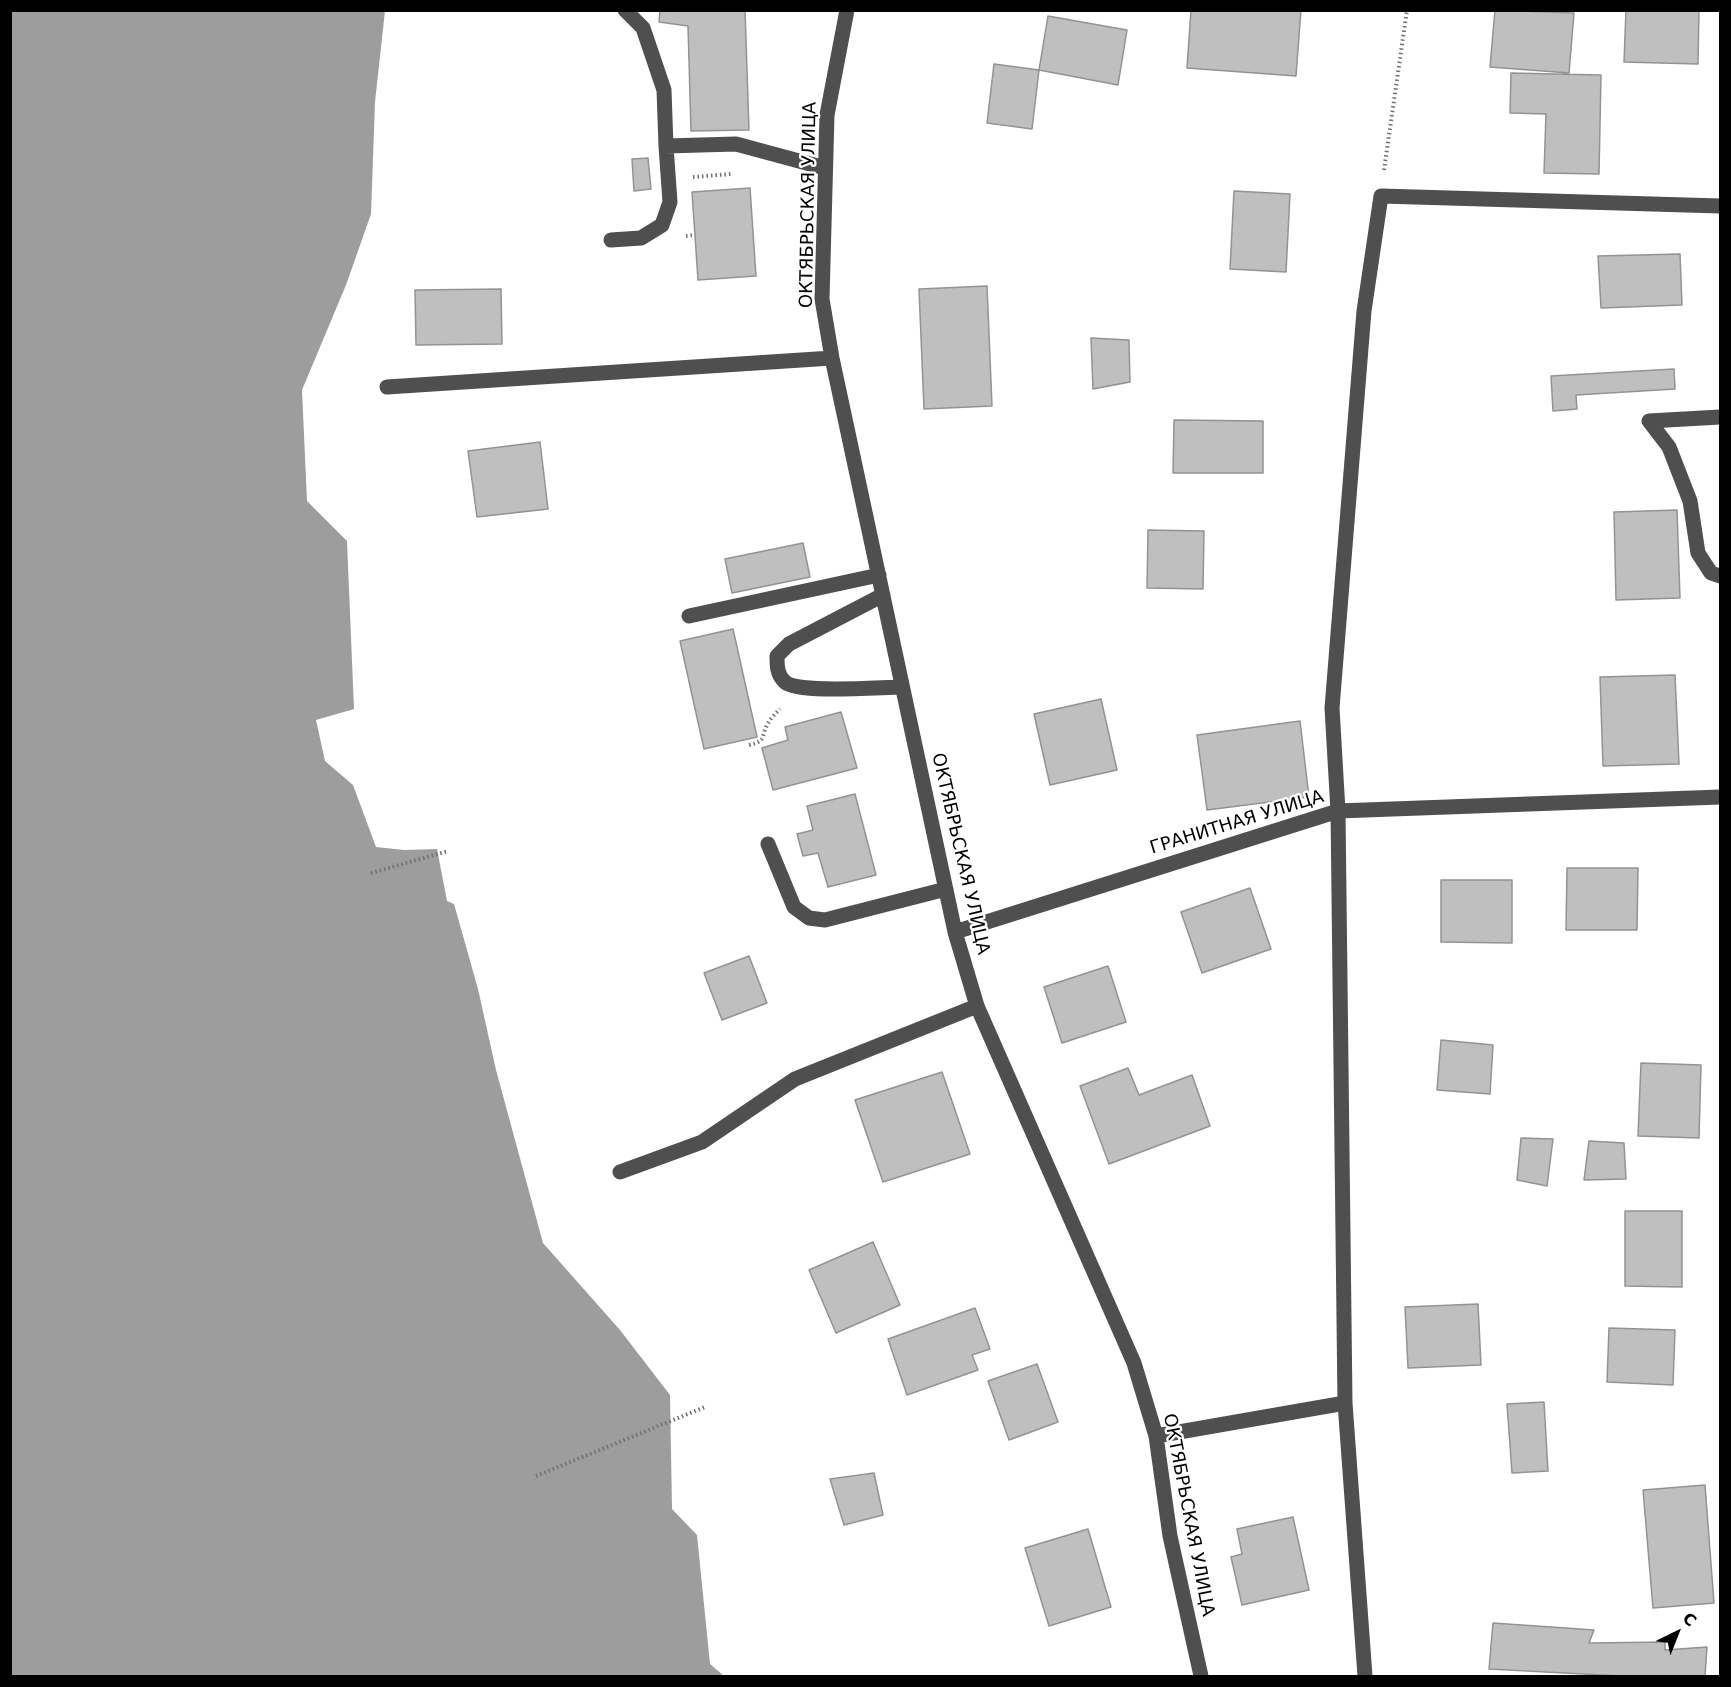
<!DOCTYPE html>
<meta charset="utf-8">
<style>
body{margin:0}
#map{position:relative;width:1731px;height:1687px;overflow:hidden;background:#fff;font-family:"DejaVu Sans",sans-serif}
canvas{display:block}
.frame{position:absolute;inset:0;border:12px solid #000;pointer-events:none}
.north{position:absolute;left:1647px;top:1603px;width:60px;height:60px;-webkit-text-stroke:4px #fff;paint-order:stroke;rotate:43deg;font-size:16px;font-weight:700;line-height:24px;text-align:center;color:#000}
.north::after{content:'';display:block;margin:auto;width:21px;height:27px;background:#000;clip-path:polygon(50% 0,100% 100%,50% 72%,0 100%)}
</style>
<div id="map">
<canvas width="1731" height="1687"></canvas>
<div class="frame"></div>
<div class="north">С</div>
</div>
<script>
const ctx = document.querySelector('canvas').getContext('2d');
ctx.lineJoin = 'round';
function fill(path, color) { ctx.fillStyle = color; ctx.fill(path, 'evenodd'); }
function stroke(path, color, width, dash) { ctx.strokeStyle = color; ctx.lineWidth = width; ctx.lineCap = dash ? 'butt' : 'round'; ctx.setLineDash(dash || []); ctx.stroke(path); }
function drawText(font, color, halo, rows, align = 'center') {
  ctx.font = font + ' "DejaVu Sans",sans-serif'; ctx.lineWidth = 4.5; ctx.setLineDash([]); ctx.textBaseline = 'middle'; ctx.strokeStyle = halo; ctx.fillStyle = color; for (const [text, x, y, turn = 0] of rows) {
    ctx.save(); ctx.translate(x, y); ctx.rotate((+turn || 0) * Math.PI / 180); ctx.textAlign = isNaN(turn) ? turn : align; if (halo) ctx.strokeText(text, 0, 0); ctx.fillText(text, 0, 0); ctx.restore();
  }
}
fill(new Path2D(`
 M11,10L385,11L375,102L371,214L346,285L302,390L307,501L347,541L354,709L316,720L325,761L353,785L376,847L404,850L437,849L447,901L454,904L478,989L496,1070L543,1243L620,1330L670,1395L672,1509L697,1535L710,1664L724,1676H11Z`), '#9d9d9d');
const building = new Path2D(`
 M660,10H745L749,130L691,131L688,26L659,22Z
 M1191,10H1301L1296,76L1187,68Z
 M1495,10L1574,13L1569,73L1490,67Z
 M1626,10H1699L1698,64L1624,62Z
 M1048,16L1127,30L1118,85L1039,70Z
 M994,64L1039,70L1032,129L987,123Z
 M1511,73L1601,75L1599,174L1544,173L1546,114L1510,113Z
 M648,158L651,189L634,191L632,159Z
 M750,188L756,276L698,280L692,192Z
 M1234,191L1290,194L1286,272L1230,269Z
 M1680,254L1682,305L1601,308L1598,256Z
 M987,286L992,406L924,409L919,289Z
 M501,289L502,344L416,345L415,290Z
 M1091,338L1129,340L1130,382L1093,389Z
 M1674,369L1675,389L1576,395L1577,409L1553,411L1551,376Z
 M1174,420L1263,421V473H1173Z
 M540,442L548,509L477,517L468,451Z
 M1677,510L1680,598L1616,600L1614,512Z
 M1148,530L1204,531L1203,589L1147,588Z
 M803,543L810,577L732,593L725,559Z
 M733,629L757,737L704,749L680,641Z
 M1675,675L1679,764L1603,766L1600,677Z
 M1101,699L1117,770L1050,785L1034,714Z
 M841,712L857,768L773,790L762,748L788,740L785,727Z
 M1300,721L1309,797L1207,810L1197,735Z
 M855,794L876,875L828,887L818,853L803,856L797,834L813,830L807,806Z
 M1567,868H1638L1637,930H1566Z
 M1441,880H1512V943L1441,942Z
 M1250,888L1271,949L1202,973L1181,912Z
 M749,956L767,1003L722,1020L704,973Z
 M1108,966L1126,1022L1062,1043L1044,987Z
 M1441,1040L1493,1045L1490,1094L1437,1090Z
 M1641,1063L1701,1065L1699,1138L1638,1136Z
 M1128,1068L1139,1095L1192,1075L1210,1126L1109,1164L1080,1086Z
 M942,1072L970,1154L883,1182L855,1100Z
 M1521,1138L1553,1139L1547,1186L1517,1180Z
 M1589,1141L1624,1143L1626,1179L1584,1180Z
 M1625,1211H1682V1287L1625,1286Z
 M873,1242L900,1305L836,1333L809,1270Z
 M1478,1304L1481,1365L1408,1368L1405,1307Z
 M975,1308L990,1349L972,1355L978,1370L907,1395L888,1339Z
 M1609,1328L1675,1330L1673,1385L1607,1382Z
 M1037,1364L1058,1422L1009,1440L988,1381Z
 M1544,1402L1548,1471L1512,1473L1507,1404Z
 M874,1473L883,1515L844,1525L830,1479Z
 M1705,1485L1714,1603L1653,1608L1643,1490Z
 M1293,1517L1309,1590L1242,1605L1231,1557L1242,1554L1237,1529Z
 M1088,1529L1111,1607L1049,1626L1025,1548Z
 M1493,1623L1594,1630L1589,1643L1665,1642V1650L1707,1647L1705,1676H1621L1489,1669Z`);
fill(building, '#bfbfbf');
stroke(building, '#939393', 1.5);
stroke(new Path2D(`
 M1384,170L1407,10
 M693,177L731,174
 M686,236L695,235
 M749,745C766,741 761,738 767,725C770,719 775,714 780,709
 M371,873L448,851
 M536,1476L705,1407`), '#717171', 4, [1.5, 3]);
stroke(new Path2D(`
 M625,10L643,28L664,90L666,146
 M847,10L827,115L822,299L832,358L955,932L977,1006L1134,1363L1156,1436L1170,1536L1201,1676
 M611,240L641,238L662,225L670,202L666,146L736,144L825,168
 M387,387L832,358
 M1649,421L1669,447L1690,501L1698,553L1711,573L1720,576
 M1649,421L1720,417
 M883,595L789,644L777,656C777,666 777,675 785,682C799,694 881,687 902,687
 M689,616L879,575
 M768,844L794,907L809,918L825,920L946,889
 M955,932L1338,811L1720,797
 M620,1172L702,1142L795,1079L977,1006
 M1156,1436L1345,1403
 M1365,1676L1345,1403L1338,811L1332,708L1364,311L1381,196L1720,206`), '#4f4f4f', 15);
drawText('18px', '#000', '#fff', [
 ["ОКТЯБРЬСКАЯ УЛИЦА",809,205,-89],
 ["ГРАНИТНАЯ УЛИЦА",1237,823,-17],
 ["ОКТЯБРЬСКАЯ УЛИЦА",960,854,77],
 ["ОКТЯБРЬСКАЯ УЛИЦА",1188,1515,79]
]);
</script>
